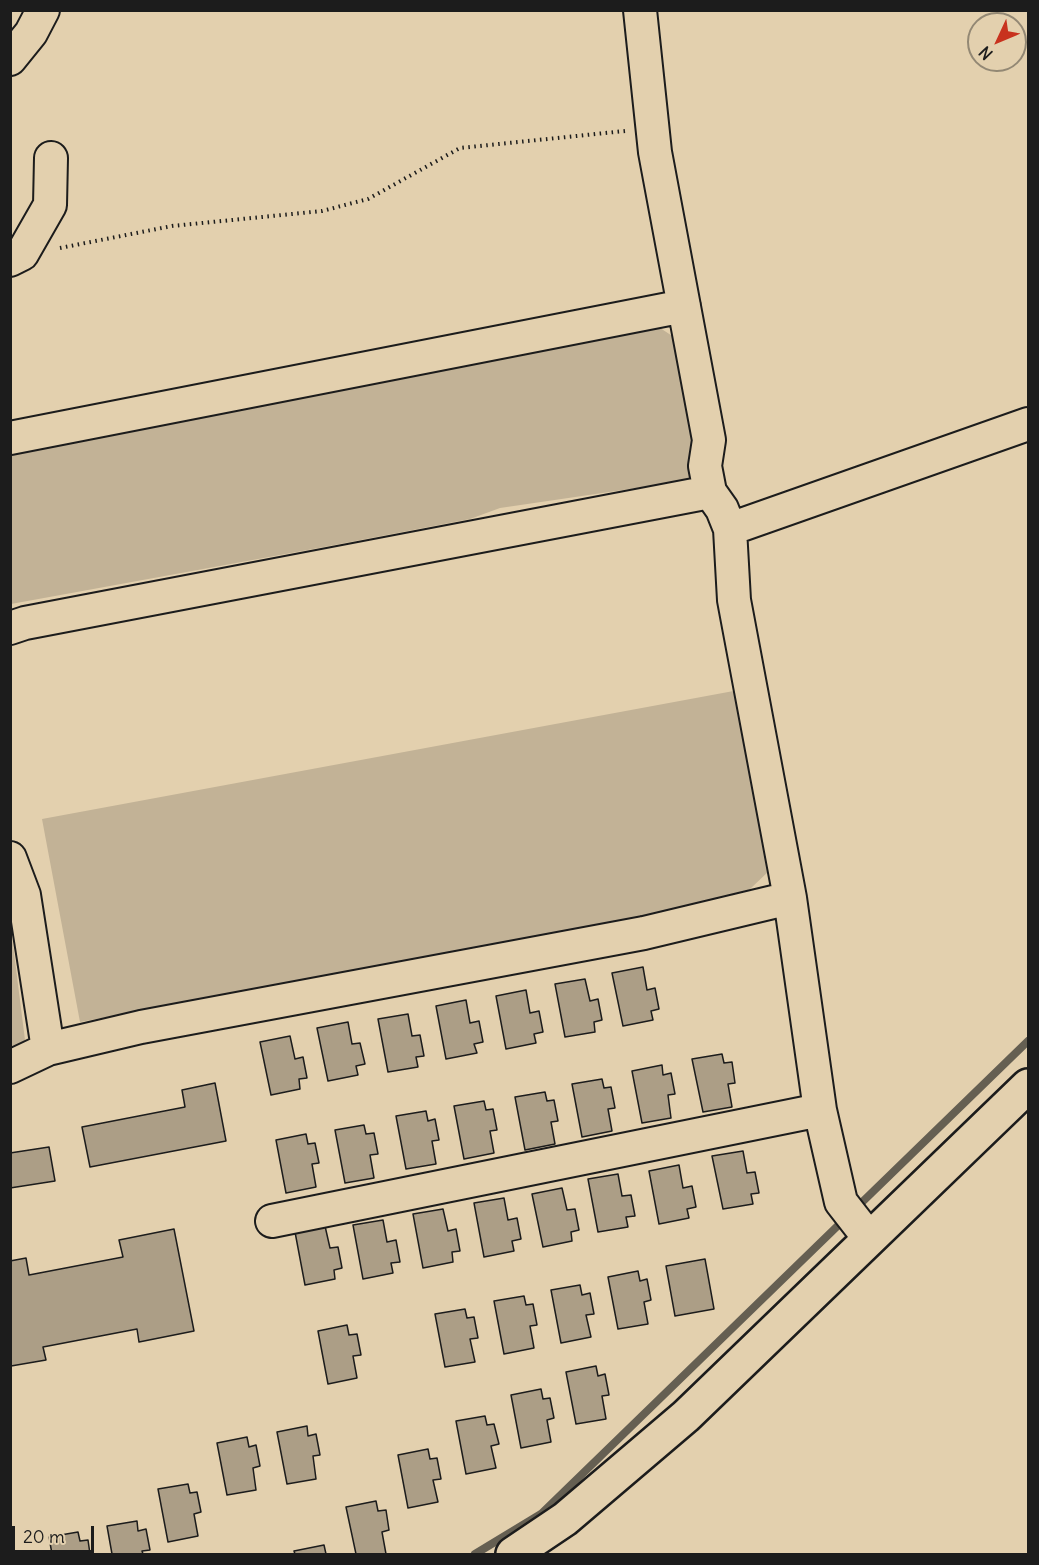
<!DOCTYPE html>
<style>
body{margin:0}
#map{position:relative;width:1039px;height:1565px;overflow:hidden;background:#e3d0ae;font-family:Delius,sans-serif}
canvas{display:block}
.frame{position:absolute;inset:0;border:12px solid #1c1c1c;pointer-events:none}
.north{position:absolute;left:967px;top:12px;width:60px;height:60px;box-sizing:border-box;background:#e3d0ae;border:2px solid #938874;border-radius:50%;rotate:226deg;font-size:16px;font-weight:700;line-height:24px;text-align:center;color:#1c1c1c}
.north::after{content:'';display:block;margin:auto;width:21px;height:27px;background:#c8321e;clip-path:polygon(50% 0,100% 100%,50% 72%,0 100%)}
.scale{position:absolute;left:12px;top:1526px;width:82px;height:27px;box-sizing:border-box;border:3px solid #1c1c1c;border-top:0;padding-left:8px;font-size:18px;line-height:21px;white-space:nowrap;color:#1c1c1c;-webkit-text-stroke:4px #e3d0ae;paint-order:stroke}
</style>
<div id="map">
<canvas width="1039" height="1565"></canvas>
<div class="frame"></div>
<div class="north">N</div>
<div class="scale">20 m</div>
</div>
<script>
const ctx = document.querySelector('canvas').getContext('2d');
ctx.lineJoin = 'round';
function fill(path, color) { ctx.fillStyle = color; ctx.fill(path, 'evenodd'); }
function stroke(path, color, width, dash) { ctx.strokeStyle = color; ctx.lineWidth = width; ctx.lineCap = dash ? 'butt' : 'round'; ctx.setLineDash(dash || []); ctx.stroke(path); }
fill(new Path2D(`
 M657,326L680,341L702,465L698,479L500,508L470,519L324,547L11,604V450Z
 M739,690L769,871L750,889L724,902L80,1022L42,819Z
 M10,921L25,1040L11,1051H10Z`), '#c2b296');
stroke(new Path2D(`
 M475,1554L541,1514L1028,1041`), '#655f52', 8);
const building = new Path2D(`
 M643,967L647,990L655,988L659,1009L651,1011L653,1020L623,1026L612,973Z
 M585,979L590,1001L598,999L602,1020L594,1022L595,1032L565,1037L555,984Z
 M526,990L530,1013L539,1011L543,1032L534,1034L536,1043L506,1049L496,996Z
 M466,1000L470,1023L479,1021L483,1042L474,1044L477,1053L446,1059L436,1006Z
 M408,1014L412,1036L420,1035L424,1056L416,1057L418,1067L388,1072L378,1019Z
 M348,1022L352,1044L360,1043L365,1064L356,1066L358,1075L328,1081L317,1028Z
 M290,1036L295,1059L303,1057L307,1078L299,1079L300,1089L271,1095L260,1042Z
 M722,1054L724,1063L732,1062L735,1083L728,1084L732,1107L703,1112L692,1059Z
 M662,1065L663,1075L671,1073L675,1094L668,1095L671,1118L642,1123L632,1071Z
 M602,1079L604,1088L611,1087L615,1108L608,1109L612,1131L582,1137L572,1084Z
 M215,1083L226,1141L90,1167L82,1127L185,1107L182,1090Z
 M545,1092L547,1101L554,1100L558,1121L551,1122L555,1144L525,1150L515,1097Z
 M484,1101L486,1110L493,1109L497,1130L490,1131L494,1153L464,1159L454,1106Z
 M426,1111L428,1121L435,1119L439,1140L432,1141L436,1164L406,1169L396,1116Z
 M364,1125L366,1134L374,1133L378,1154L370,1155L374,1178L345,1183L335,1130Z
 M306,1134L308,1144L315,1143L319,1163L312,1164L316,1187L286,1193L276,1140Z
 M49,1147L55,1181L10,1188V1153Z
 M743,1151L747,1173L755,1172L759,1193L751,1194L753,1204L723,1209L712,1156Z
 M679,1165L683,1188L692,1186L696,1207L687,1209L689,1218L659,1224L649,1171Z
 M618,1174L622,1196L631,1195L635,1216L626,1217L628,1227L598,1232L588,1179Z
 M562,1188L567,1210L575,1209L579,1230L571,1232L572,1241L543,1247L532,1194Z
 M504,1198L508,1220L517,1218L521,1239L512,1241L514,1251L484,1257L474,1203Z
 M443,1209L448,1231L456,1229L460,1251L452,1252L453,1262L423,1268L413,1214Z
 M383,1220L387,1242L396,1240L400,1262L391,1263L393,1273L363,1279L353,1225Z
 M325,1226L330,1248L338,1247L342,1268L334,1270L335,1279L305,1285L295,1232Z
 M174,1229L194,1331L139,1342L137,1329L43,1347L46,1360L11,1366L10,1261L26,1258L29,1275L123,1257L119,1240Z
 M705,1259L714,1309L675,1316L666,1266Z
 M638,1271L640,1281L647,1279L651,1300L644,1302L648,1324L618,1329L608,1277Z
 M580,1285L582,1295L590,1293L594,1314L586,1315L591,1337L561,1343L551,1290Z
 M524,1296L526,1305L533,1304L537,1325L530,1326L534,1348L504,1354L494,1301Z
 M465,1309L467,1318L474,1317L478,1338L470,1339L475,1362L445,1367L435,1314Z
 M347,1325L349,1335L357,1334L361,1355L353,1356L357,1378L328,1384L318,1331Z
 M596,1366L598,1376L605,1374L609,1395L602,1396L606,1419L576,1424L566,1372Z
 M541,1389L543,1399L550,1398L554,1418L547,1420L551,1442L521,1448L511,1395Z
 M485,1416L487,1425L494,1424L499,1444L491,1446L496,1468L466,1474L456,1421Z
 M307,1426L308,1436L316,1434L320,1455L313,1456L316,1479L287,1484L277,1432Z
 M247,1437L249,1447L256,1445L260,1466L253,1468L256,1490L227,1495L217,1443Z
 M428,1449L430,1459L437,1458L441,1479L433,1480L438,1502L408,1508L398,1455Z
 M188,1484L190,1493L197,1492L201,1512L194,1514L198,1536L168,1542L158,1489Z
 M376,1501L378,1511L386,1510L389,1530L382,1532L386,1554H356L346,1507Z
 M137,1521L138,1531L146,1529L150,1550L142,1551L143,1554H112L107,1526Z
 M78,1532L80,1541L88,1540L90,1554H52L49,1537Z
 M324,1545L326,1554H295L294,1551Z`);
fill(building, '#ac9e86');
stroke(building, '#1c1c1c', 1.5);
const street = new Path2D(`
 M640,10L655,152L709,440L705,466L710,492L722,509L730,529L734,600L790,898L820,1110L841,1202L869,1238
 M10,59L31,33L43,10
 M10,260L22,254L50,205L51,158
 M10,438L684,306
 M730,529L1028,424
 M10,628L25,623L710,492
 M10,858L24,895L48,1049
 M10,1067L48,1049L141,1027L644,933L790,898
 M272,1221L820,1110`);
const secondary = new Path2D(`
 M513,1554L565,1519L686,1416L1028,1086`);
stroke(street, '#1c1c1c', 36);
stroke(secondary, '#1c1c1c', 38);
stroke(new Path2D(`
 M60,248L172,226L322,211L368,199L460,148L625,131`), '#1c1c1c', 4, [1.5, 4.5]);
stroke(street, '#e3d0ae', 32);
stroke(secondary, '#e3d0ae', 33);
</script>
